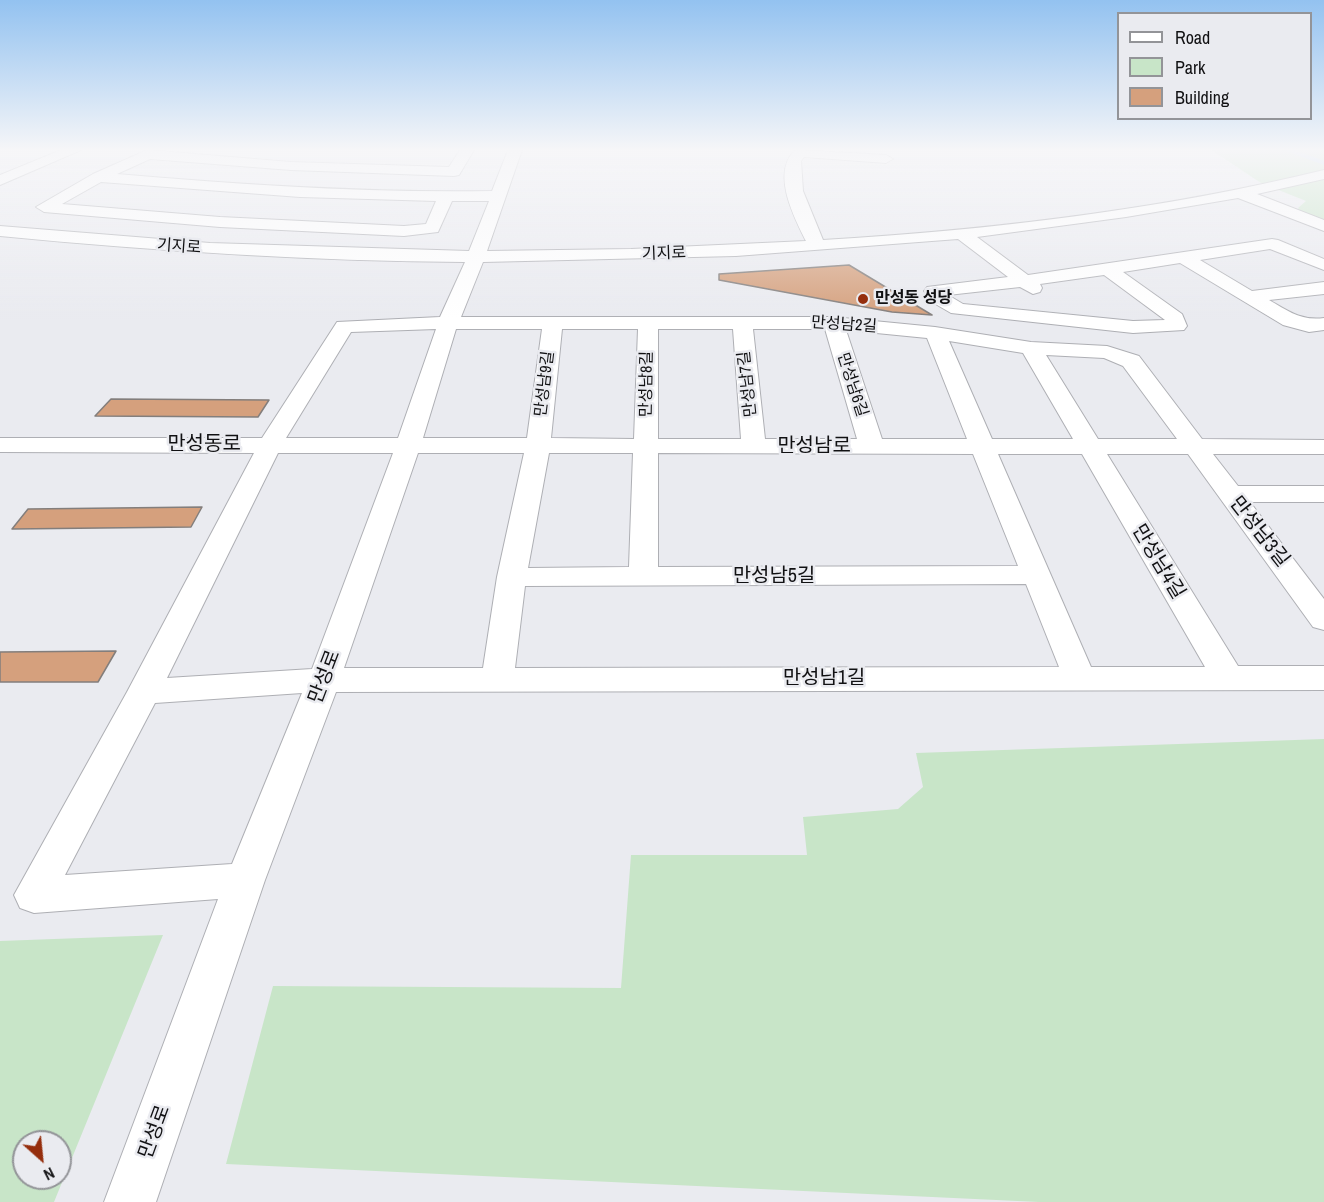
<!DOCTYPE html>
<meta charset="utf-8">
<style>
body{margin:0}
#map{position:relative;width:1324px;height:1202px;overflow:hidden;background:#eaebf0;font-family:"Archivo Narrow",sans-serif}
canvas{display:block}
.legend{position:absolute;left:1117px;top:12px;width:195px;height:108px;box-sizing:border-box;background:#eaebf0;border:2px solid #939498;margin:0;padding:8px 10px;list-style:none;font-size:18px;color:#111113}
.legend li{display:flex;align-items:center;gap:12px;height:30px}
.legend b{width:30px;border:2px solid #939498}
.north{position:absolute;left:12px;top:1130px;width:60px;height:60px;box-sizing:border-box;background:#eaebf0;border:2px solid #939498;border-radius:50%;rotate:153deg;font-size:16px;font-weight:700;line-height:24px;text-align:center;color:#111113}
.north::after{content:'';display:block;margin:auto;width:21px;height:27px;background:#952e0d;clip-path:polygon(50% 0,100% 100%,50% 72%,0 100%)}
</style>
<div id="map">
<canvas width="1324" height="1202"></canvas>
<ul class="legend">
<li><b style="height:8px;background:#fff"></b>Road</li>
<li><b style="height:16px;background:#c8e5c8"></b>Park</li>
<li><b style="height:16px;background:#d5a07d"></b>Building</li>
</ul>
<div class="north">N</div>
</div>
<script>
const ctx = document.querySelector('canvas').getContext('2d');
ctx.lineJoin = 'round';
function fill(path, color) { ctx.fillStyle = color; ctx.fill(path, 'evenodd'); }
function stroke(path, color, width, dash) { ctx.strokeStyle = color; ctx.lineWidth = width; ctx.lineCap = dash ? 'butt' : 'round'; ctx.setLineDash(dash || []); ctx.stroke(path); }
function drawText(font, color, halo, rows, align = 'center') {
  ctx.font = font + ' "Archivo Narrow","Noto Sans KR",sans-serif'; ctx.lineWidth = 5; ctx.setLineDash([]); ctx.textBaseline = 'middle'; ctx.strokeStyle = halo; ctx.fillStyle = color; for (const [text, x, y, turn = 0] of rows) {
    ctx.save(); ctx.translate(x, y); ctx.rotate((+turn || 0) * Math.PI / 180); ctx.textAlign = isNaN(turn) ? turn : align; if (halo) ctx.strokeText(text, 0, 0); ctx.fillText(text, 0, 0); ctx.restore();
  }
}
fill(new Path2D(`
 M1211,150H1324V221L1300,211L1298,208L1306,201L1261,183Z
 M1324,739V1202H1039L226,1164L273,986L621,988L631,855H807L803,817L898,809L923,787L916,753Z
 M163,935L54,1202H0V941ZM24,1142H60V1178H24Z`), '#c8e5c8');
stroke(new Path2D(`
 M1289,150L1324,163`), '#b5d8fd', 4);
const building = new Path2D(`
 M849,265L932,315L892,312L719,280V274Z
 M111,399L269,400L258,417L95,416Z
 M202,507L191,527L12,529L28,509Z
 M116,651L98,682H0V652Z`);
fill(building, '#d5a07d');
stroke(building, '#837e7c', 1.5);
const minor = new Path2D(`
 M61,150H81L0,185V175Z
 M147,150L291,162L449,167L460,150H474L459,175L454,176L291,170L150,159L117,174C242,185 367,193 492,191L508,150H522L487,251L631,249L806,241C794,217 771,173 795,150L886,155L893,159L886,163L804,157L801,161L803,191L823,240C991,230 1161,210 1324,170V179L1257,194L1324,220V231L1238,198L1126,217L977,237L1028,275L1272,239L1278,240L1324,259V270L1270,249L1200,260L1252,291L1324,282V294L1269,300C1288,311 1301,321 1324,318V330L1309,332L1283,325L1180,263L1123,272L1182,314L1187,326L1184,330L1133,333L951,313L932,302L924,291L927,287L1008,277L958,239L736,256L483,262L461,317H833L935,327L1031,342L1107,346L1139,356L1202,439L1324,440V454H1213L1238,486H1324V502H1250L1324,599V630L1313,627L1188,454H1107L1238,666H1324V690L336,692L265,880L156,1202H104L218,899L34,913L20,908L14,895L127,692L254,453L0,452V438H262L337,322L440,317L465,262C309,261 155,251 0,236V226L210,243L469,251L489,201H452L438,232L404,236L220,227L44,212L36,207L93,174ZM101,182L300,197L436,201L426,224L404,226L220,217L62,204ZM1104,275L1165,320L1133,321L963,304L948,295L1020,287L1033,294L1040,292L1042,288L1040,284ZM436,329L398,438H286L351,332ZM456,329H542L527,438H423ZM562,329H638L634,439L551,438ZM658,329H733L741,439H658ZM753,329H825L857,439H765ZM846,330L927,338L967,439H882ZM949,341L1023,353L1073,439H992ZM1046,355L1104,358L1123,366L1177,439H1098ZM278,453H393L312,669L167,678ZM418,453H524L497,577L483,668H344ZM549,453H633L629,567L528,568ZM658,453L973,454L1018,566L658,567ZM998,454H1082L1205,667H1091ZM1026,584L1059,667L515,668L525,586ZM302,693L232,864L65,875L155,703Z`);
stroke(minor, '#aeafb4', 2);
fill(minor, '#fff');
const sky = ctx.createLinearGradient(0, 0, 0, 319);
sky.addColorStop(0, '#93c2f0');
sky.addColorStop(0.47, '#f6f6f8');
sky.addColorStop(1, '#f6f6f800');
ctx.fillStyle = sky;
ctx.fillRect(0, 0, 1324, 319);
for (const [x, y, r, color] of [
 [863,299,6,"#952e0d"]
]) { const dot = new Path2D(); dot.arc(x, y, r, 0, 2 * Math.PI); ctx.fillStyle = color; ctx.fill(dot); stroke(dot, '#eaebf0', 2); }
drawText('16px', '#111113', '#eaebf0', [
 ["기지로",179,247,4],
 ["기지로",664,254,-2],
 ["만성남2길",844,325,4],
 ["만성남9길",545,384,-83],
 ["만성남8길",647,384,-89],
 ["만성남7길",748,384,-96],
 ["만성남6길",852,385,72]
]);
drawText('bold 16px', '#111113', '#eaebf0', [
 ["만성동 성당",875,299]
], 'left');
drawText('20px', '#111113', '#eaebf0', [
 ["만성동로",204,445],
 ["만성남로",814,447],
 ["만성남3길",1259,532,52],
 ["만성남4길",1158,562,59],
 ["만성남5길",774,577],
 ["만성로",325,677,-69],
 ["만성남1길",824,679],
 ["만성로",155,1132,-70]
]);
</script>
